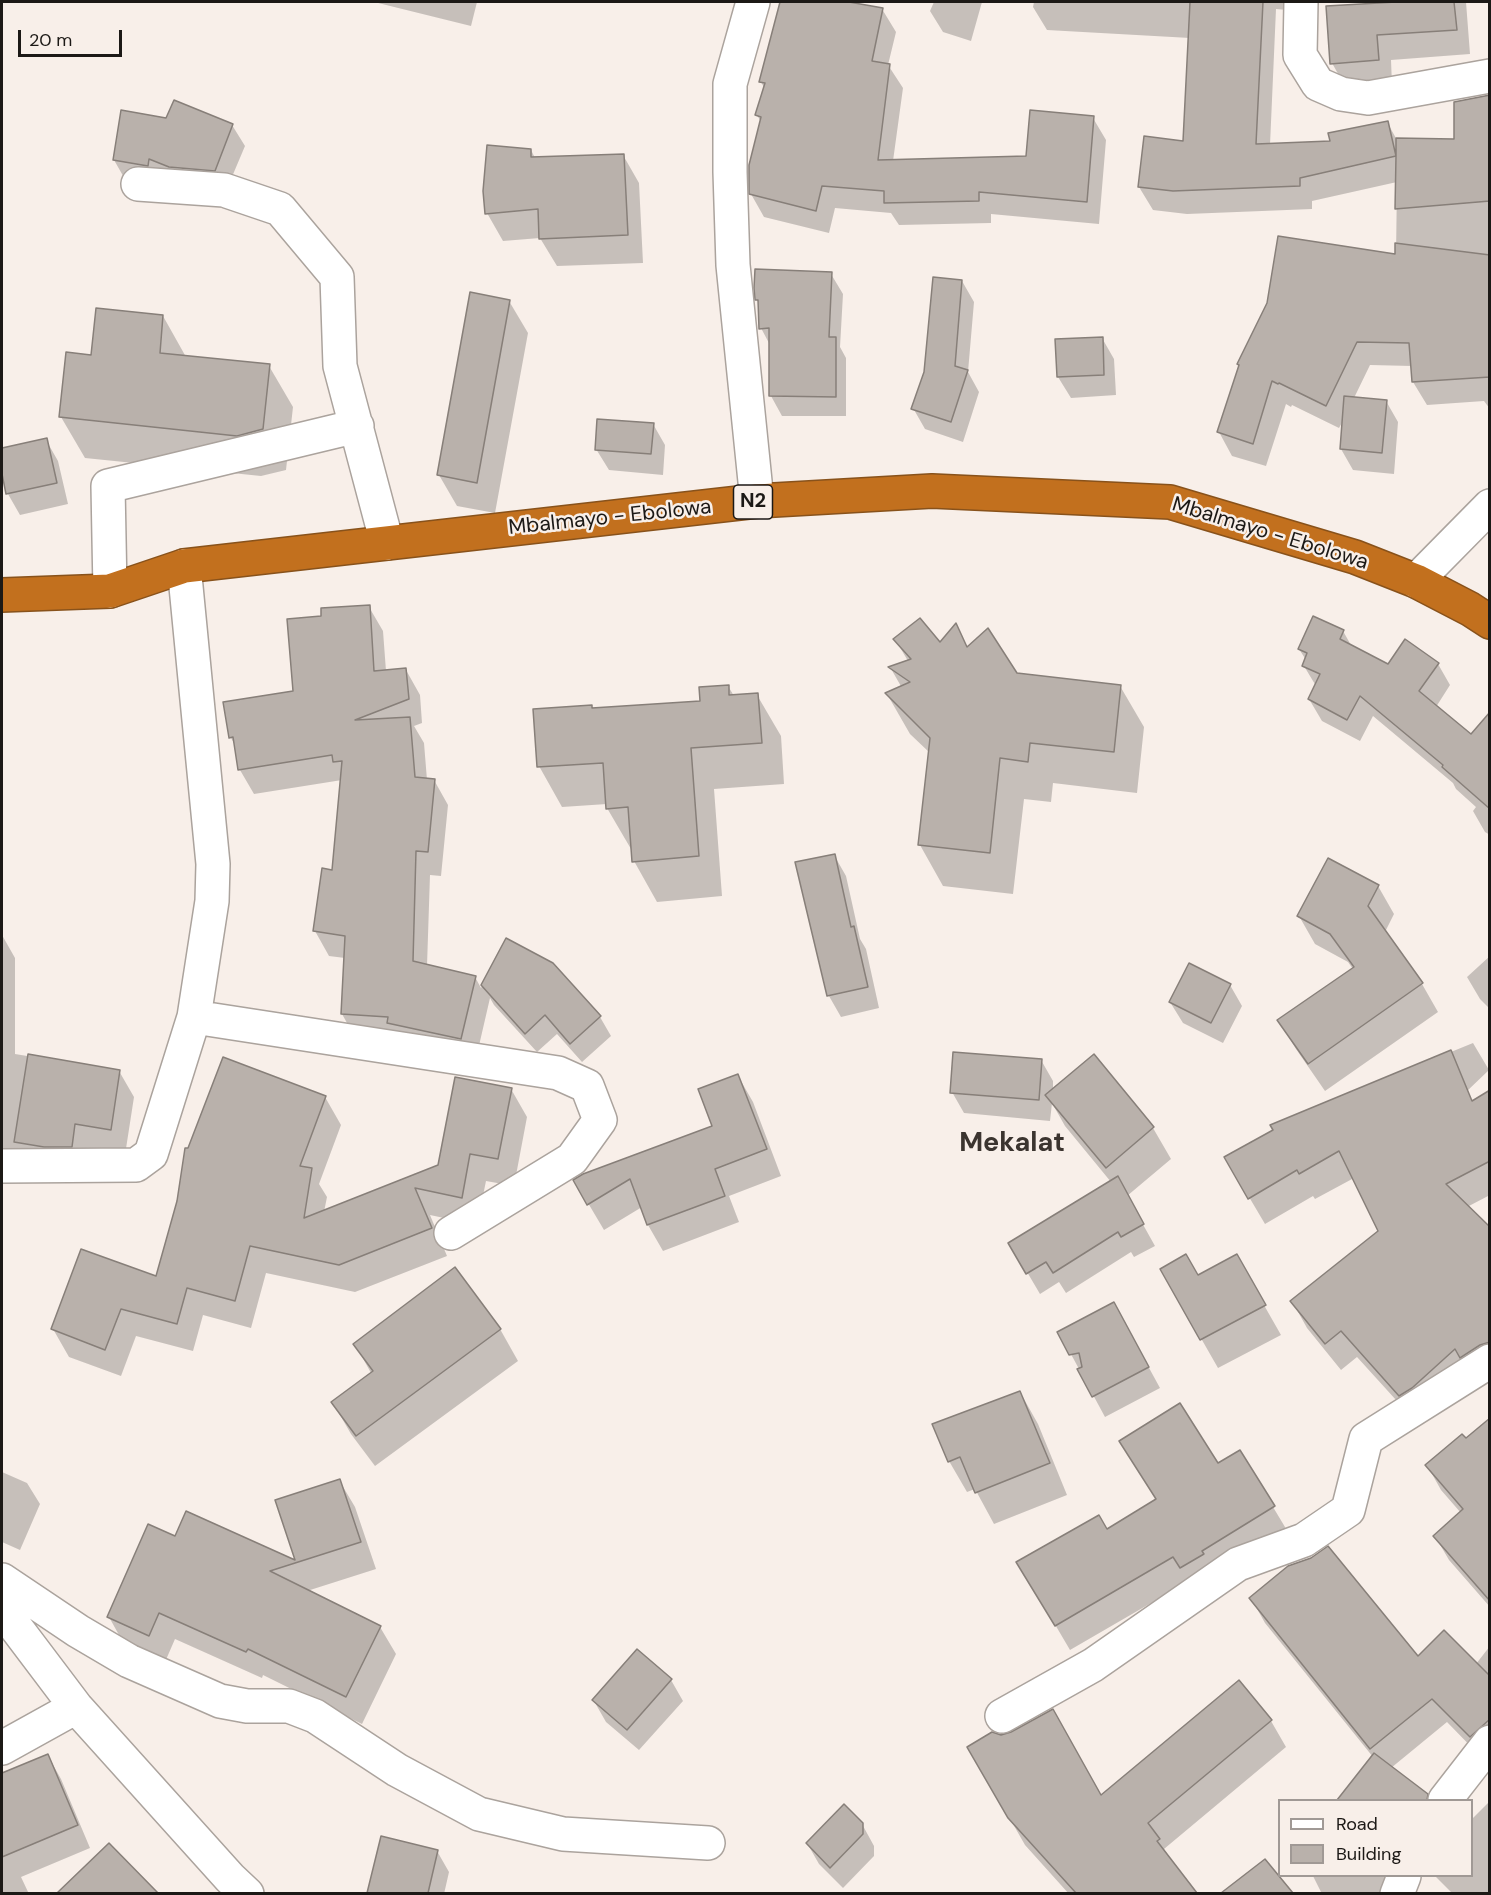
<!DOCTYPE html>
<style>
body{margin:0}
#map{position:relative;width:1491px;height:1895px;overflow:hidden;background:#f8efe9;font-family:"DM Sans",sans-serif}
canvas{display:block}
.frame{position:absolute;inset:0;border:3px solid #1c1916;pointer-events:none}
.legend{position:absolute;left:1278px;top:1799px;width:195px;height:78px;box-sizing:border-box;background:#f8efe9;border:2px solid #a09995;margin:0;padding:8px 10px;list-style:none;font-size:18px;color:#1c1916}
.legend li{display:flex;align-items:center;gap:12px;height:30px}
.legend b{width:30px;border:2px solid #a09995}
.scale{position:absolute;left:18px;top:30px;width:104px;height:27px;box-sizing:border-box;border:3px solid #1c1916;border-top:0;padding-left:8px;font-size:18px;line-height:21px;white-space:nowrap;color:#1c1916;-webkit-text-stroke:4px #f8efe9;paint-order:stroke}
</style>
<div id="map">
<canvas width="1491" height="1895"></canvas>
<div class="frame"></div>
<ul class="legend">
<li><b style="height:8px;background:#fff"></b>Road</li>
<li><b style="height:16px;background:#b9b1ab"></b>Building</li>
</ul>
<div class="scale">20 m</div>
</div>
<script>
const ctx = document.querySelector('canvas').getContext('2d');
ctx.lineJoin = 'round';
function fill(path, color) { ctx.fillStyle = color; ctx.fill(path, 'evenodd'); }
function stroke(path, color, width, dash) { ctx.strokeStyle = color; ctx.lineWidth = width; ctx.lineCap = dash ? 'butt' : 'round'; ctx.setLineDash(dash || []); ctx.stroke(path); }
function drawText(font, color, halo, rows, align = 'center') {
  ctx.font = font + ' "DM Sans",sans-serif'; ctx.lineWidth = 5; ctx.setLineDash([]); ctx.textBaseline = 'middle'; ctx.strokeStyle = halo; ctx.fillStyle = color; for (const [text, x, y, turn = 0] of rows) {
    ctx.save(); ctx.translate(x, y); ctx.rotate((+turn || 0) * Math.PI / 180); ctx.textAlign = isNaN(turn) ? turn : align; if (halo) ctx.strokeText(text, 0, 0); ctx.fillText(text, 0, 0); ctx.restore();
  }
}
fill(new Path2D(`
 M374,2H477L471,26Z
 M781,2H842L882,9L896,32L888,65L903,88L893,161L1027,157L1093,118L1106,140L1099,224L991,214V223L899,225L891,213L835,208L829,233L764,217L751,194L761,122L757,115L765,89L761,82Z
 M934,2H982L971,41L943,32L930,11Z
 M1034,2H1299L1298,11L1276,9L1270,145L1332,142L1387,122L1397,140H1455L1490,96V409L1484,401L1427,405L1413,382L1412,366L1370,365L1354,398L1386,401L1398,422L1394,474L1353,470L1341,449L1344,419L1339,428L1292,405L1291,407L1286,404L1266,466L1232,456L1219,432L1396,255L1397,182L1312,201V209L1187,214L1153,210L1139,187L1185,142L1190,38L1047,30L1033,7Z
 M1404,2H1466L1470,54L1391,60L1392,85L1346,88L1332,63Z
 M167,120L232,125L245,146L226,191L126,181L114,160Z
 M531,150L535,158L623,155L639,183L643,263L557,266L540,238L503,241L487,213Z
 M831,274L843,294L840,347L846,358V416H782L771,396L770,345L761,328L760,305L757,300Z
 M962,281L974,302L968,372L979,392L963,442L925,429L913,408Z
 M509,301L528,333L495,513L457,506L439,475Z
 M163,316L186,357L269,366L293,407L286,470L261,476L85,458L61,417L93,357Z
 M1102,338L1114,359L1116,395L1071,398L1058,377Z
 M653,424L665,445L663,475L609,470L596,449Z
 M46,440L58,461L68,504L20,515L8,494L2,467V450Z
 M369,607L383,631L386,671L406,670L420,695L422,723L414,726L424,743L427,780H434L448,805L441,876L430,875L427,966L475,977L481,988L507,940L600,1017L611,1036L582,1062L557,1034L537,1052L494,1005L490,998L475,1063L356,1039L342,1014L345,958L329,956L315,931L333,871L342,780L254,794L240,770L236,747L231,738L294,692L323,617Z
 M955,626L968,648L1016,674L1120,686L1144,727L1137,793L1053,783L1051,802L1024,799L1013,894L943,886L920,845L930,753L910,734L887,694L902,688L890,667L908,661L895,639L940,644Z
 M1343,631L1352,647L1389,666L1438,664L1450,685L1436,707L1471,736L1490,714V835L1485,832L1473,811L1476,807L1456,789L1453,783L1373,716L1360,741L1322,721L1309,699L1316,686L1304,666L1306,660L1299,649Z
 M728,686L734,696L757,695L781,736L784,784L714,789L722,896L657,902L634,861L631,849L607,808V804L562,807L539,766L591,707L593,710L701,702Z
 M834,855L846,876L860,939L866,949L879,1008L841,1017L829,996Z
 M1378,886L1394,914L1385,932L1422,984L1438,1012L1325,1091L1296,1049L1279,1021L1353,969L1348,962L1315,944L1299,916Z
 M2,935L15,958V1054L119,1071L134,1097L125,1155L2,1177Z
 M1490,956V1009L1480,999L1467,977Z
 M1230,985L1242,1006L1223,1043L1183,1023L1170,1002Z
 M1473,1043L1489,1070L1419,1137L1490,1092V1195L1467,1207L1490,1229V1375L1416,1422L1357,1357L1341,1370L1307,1328L1292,1301L1380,1232L1354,1178L1315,1199L1313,1196L1265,1224L1226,1158L1275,1130L1272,1125Z
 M1094,1056L1153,1128L1171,1159L1127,1196L1155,1246L1134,1257L1131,1252L1066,1293L1059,1282L1040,1294L1010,1243L1111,1182L1065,1126L1052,1103L1050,1121L964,1113L952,1092L1041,1060L1053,1081V1090Z
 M738,1076L753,1102L781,1176L729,1196L739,1222L663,1251L648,1225L642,1207L604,1230L575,1181L714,1127Z
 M511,1089L527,1117L514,1186L486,1181L477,1225L430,1215L447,1256L355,1292L266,1273L251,1328L203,1315L193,1351L136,1336L121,1376L69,1357L53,1329L157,1278L325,1097L341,1125L319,1184L327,1197L324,1212L439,1166Z
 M1236,1256L1281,1335L1218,1368L1162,1270L1197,1277Z
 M1125,1324L1160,1388L1105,1417L1059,1332Z
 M500,1329L518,1361L375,1466L351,1434L333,1403L371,1373L355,1344Z
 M1020,1392L1038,1424L1067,1495L994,1524L975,1489L967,1492L949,1461Z
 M1490,1420V1607L1449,1560L1435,1536L1461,1513L1441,1490L1427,1465L1466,1440Z
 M1240,1452L1288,1532L1189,1581L1070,1650L1033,1587L1107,1531Z
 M2,1472L27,1483L40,1504L20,1550L2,1542Z
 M339,1480L355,1507L376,1569L307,1591L380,1627L396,1654L362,1724L263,1675L262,1678L175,1639L165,1662L124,1644L109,1617L176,1537L186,1513L297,1562L277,1501Z
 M1251,1598L1417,1658L1476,1664L1490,1646V1756L1485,1761L1447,1722L1391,1768L1427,1795L1430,1800H1339L1373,1757L1265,1623Z
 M671,1680L683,1701L639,1750L606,1722L594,1701Z
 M1271,1721L1286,1747L1164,1849L1174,1866L1195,1894H1069L1025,1845L969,1747L1101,1797Z
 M48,1756L61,1779L90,1848L21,1877L29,1894H2V1775Z
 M1490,1801V1894H1453L1435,1876H1472V1819Z
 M862,1824L874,1846V1856L843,1888L819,1864L807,1843Z
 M382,1837L437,1851L449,1872L444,1894H368Z
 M109,1846L156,1894H59Z
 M1265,1861L1291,1894H1223Z
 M1313,1876H1420L1400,1894H1322Z`), '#0003');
const building = new Path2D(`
 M780,2H849L883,8L872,61L890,64L878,160L1026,156L1030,110L1094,116L1087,202L979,192V201L884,203V191L822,186L816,211L749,194V165L761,117L755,115L765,83L759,82Z
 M1190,2H1263L1256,144L1330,141L1328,133L1388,121L1396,156V138L1454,139V102L1490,95V201L1395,209L1396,156L1300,178V186L1173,191L1138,187L1144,136L1183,141Z
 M1396,2H1454L1457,30L1377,35L1379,60L1330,64L1326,6Z
 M174,100L233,124L215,171L169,167L149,159L148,166L113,160L121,110L166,118Z
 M487,145L531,149V157L624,154L628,235L539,239L538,209L485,214L483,191Z
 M1278,236L1395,254V243L1490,255V377L1412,382L1409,343L1357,342L1326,406L1279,383L1278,384L1272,381L1253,444L1217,432L1239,365L1237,364L1267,303Z
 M755,269L832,272L829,337H836V397L769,396V328L759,329L758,300H755L754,288Z
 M933,277L962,280L955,366L968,370L951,422L911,409L924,372Z
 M470,292L510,300L477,483L437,475Z
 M96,308L163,315L160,353L270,364L263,429L237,436L59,417L66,352L91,355Z
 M1103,337L1104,375L1057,377L1055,339Z
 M1344,396L1387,400L1382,453L1340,449Z
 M597,419L654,423L651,454L595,450Z
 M47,438L57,483L6,494L2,474V448Z
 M370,605L374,671L406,668L409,699L355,720L410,717L415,777L435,779L428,852L416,851L413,961L476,976L461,1039L387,1023L388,1017L341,1014L345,936L313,931L322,868L332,870L342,761L333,762L332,755L238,770L233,737L229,738L223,702L293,691L287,619L321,616V608Z
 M1313,616L1344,630L1340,639L1388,664L1405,639L1439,663L1419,691L1471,734L1490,712V809L1442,767L1443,765L1360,696L1347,720L1308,699L1320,674L1302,666L1307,653L1298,649Z
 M920,618L940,642L956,623L967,647L988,628L1017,673L1121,685L1114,752L1030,743L1028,762L1000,758L990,853L918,845L930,738L885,693L910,682L888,667L911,659L893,639Z
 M729,685V695L758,693L762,743L691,748L699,856L632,862L628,807L606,809L603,763L537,767L533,709L592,705V708L700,701L699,687Z
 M835,854L851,927L854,926L868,987L827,996L795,862Z
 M1328,858L1379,885L1368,906L1423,983L1308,1064L1277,1020L1354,967L1330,934L1297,916Z
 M506,938L553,963L601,1016L570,1044L545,1015L525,1034L481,985Z
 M1189,963L1231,984L1211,1023L1169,1002Z
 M1451,1050L1472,1101L1490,1090V1161L1446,1184L1490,1227V1342L1480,1345L1460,1358L1455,1349L1412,1388L1399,1396L1341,1331L1325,1344L1290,1301L1378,1231L1339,1151L1299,1174L1297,1170L1248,1199L1224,1157L1273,1130L1270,1125Z
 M953,1052L1042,1059L1039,1100L950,1093Z
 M28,1054L120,1070L111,1130L75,1124L72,1147H44L14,1142Z
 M1094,1054L1154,1127L1106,1168L1045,1095Z
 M223,1057L326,1096L300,1166L312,1168L304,1218L438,1165L455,1077L512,1088L498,1159L470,1154L462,1198L415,1188L432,1228L339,1265L250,1246L235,1301L187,1288L177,1324L121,1309L105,1350L51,1329L81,1249L156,1276L177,1201L185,1148H188Z
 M738,1074L767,1149L715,1169L725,1196L647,1225L630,1179L587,1205L573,1180L583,1174L712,1126L698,1089Z
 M1118,1176L1144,1224L1121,1237L1118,1232L1053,1273L1046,1262L1026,1274L1008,1243Z
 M1186,1254L1198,1275L1237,1254L1266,1305L1200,1340L1160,1269Z
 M455,1267L501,1329L356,1436L331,1402L373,1371L353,1344Z
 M1114,1302L1149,1367L1092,1397L1077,1369L1082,1367L1079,1353L1069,1355L1057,1332Z
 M1020,1391L1050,1463L975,1493L960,1457L948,1462L932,1424Z
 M1180,1403L1218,1463L1240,1450L1275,1506L1202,1551L1204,1554L1180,1568L1173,1557L1055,1626L1016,1562L1099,1515L1107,1529L1156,1499L1119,1441Z
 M1490,1418V1601L1433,1536L1463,1509L1425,1465L1462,1434L1466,1438Z
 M340,1479L361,1542L270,1571L381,1626L346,1697L248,1649L246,1652L159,1613L149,1636L107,1617L148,1524L175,1536L186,1511L295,1560L275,1500Z
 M1328,1546L1418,1656L1444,1630L1490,1676V1719L1470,1737L1432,1699L1370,1749L1249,1598L1288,1566L1311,1558Z
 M637,1649L672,1679L627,1730L592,1700Z
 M1239,1680L1272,1720L1148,1823L1160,1839L1157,1841L1197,1893H1076L1008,1818L967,1747L992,1732L1001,1735L1011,1732L1053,1709L1101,1795Z
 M1374,1753L1428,1794L1427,1800H1337Z
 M48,1754L78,1825L2,1857V1773Z
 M844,1804L863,1823V1834L830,1868L806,1843Z
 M381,1836L438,1850L428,1893H367Z
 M109,1843L158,1893H57Z
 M1265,1859L1293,1893H1221Z`);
fill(building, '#b9b1ab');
stroke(building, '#877f79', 1.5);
const minor = new Path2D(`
 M753,2L730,84V172L733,265L757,501
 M1301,2L1300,55L1318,84L1341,94L1368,98L1490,76
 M138,184L224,190L280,209L337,277L340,366L387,543
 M1416,581L1490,506
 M110,591L108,486L357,426
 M194,1017L558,1073L587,1086L600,1120L572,1159L451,1233
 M2,1166L136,1165L151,1154L194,1017L212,901L213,864L184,566
 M2,1580L78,1631L129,1661L220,1701L247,1706H289L315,1716L397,1770L479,1814L563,1834L708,1843
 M2,1609L76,1707L230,1878L247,1894
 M1002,1716L1093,1665L1238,1564L1304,1540L1348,1510L1366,1439L1490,1361
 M2,1748L76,1707
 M1445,1800L1490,1742
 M1397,1894L1404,1876`);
const highway = new Path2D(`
 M2,595L110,591L184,566L757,501L932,491L1170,502L1355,557L1416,581L1470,609L1490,622`);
stroke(minor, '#aba39d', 36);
stroke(highway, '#88521b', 36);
stroke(minor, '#fff', 33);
stroke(highway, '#c2701e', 33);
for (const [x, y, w] of [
 [753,502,39]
]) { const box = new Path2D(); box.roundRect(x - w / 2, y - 17, w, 34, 4.5); ctx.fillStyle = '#f8efe9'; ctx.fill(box); stroke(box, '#1c1916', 1.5); }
drawText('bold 20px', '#1c1916', null, [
 ["N2",753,502]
]);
drawText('21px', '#1c1916', '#f8efe9', [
 ["Mbalmayo - Ebolowa",610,518,-6],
 ["Mbalmayo - Ebolowa",1270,534,17]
]);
drawText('bold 27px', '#3b342f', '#f8efe9', [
 ["Mekalat",1012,1144]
]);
</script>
